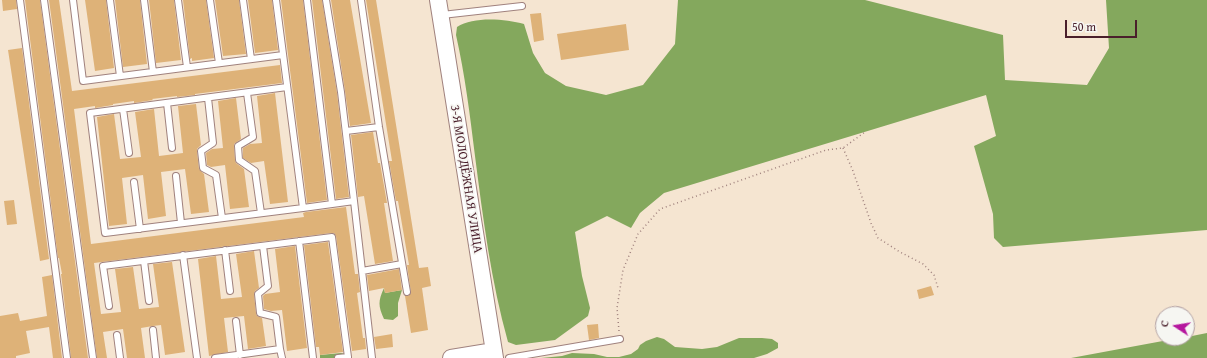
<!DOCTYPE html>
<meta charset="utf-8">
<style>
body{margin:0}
#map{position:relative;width:1207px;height:358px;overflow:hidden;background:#f5e5d1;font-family:"Gentium Book Plus",serif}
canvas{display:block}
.north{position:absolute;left:1155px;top:306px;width:40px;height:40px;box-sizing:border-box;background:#f6f6f2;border:1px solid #b1a0a2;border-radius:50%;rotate:282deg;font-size:11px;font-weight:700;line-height:16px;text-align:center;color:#4a1f2b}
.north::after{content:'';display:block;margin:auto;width:14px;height:18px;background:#b5179e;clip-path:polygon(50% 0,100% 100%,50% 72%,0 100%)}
.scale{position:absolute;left:1065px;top:20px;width:72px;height:18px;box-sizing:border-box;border:2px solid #4a1f2b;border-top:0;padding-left:5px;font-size:12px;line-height:14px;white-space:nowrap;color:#4a1f2b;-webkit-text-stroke:3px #f6f6f2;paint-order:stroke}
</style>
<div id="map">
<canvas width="1207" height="358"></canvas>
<div class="north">С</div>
<div class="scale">50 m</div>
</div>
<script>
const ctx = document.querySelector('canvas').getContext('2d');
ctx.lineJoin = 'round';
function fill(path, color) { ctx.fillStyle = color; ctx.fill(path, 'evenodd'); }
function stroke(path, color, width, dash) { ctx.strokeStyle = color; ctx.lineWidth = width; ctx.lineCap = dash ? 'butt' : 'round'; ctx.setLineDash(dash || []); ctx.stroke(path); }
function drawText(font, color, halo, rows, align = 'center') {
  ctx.font = font + ' "Gentium Book Plus",serif'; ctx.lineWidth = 3.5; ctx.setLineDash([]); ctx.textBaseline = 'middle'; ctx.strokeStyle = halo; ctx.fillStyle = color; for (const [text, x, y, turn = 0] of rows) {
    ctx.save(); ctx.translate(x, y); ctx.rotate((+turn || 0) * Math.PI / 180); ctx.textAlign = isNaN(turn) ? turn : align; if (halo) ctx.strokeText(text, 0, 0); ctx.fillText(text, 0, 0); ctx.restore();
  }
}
fill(new Path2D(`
 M678,0H865L1003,35L1005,80L1087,85L1109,48L1106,0H1207V230L1003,247L994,238L993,214L974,146L996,136L986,95L664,193L640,213L631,228L607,216L575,232L582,276L590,308L588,316L555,340L516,345L508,342C491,281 483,218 475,156C470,115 465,75 456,35L457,27C474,16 505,19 524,24L533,53L545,73L566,86L606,95L643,85L675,44Z
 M384,288L385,293L402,290L398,303V316L393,320L384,319C378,306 378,301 384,288Z
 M1207,333V358H1071L1179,338H1187V337Z
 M657,337L664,339L675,347L702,349L717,347L739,338H762L772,339L778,343V348L767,354L754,358H541L562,356L572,353L594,354L607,357H619L631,354L638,349L640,345L646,341Z
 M341,353L346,354L352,358H320V355Z`), '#84a85d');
fill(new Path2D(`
 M2,0H16L17,9L3,11Z
 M25,0H40L88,358H71L61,274H62L59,258H58Z
 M49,0H59L72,91L280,65L282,83L195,94V95L177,97V96L152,99L153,100L134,103V101L113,104V105L95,108V106L74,109L91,244L304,217L303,213L306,212L346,207L355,274H358L360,292L357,293L363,338H365L366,349L352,351L336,236L334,233H331L94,263L101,314L121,312L115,269L133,267L139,309L159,307L153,264L172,262L185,352L165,355L161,325L153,326L141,328L145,358H127L123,329L103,332L107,358H97Z
 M85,0H106L114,68L95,71Z
 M115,0H140L147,64L123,67Z
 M149,0H174L181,60L156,63Z
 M183,0H206L214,58L192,61V58L190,59Z
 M215,0H239L246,54L223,56Z
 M248,0H272L278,50L255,53Z
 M281,0H303L327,200L307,203Z
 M312,0H322L337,93L349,197L336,199Z
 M331,0H350L371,123L350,126L345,91Z
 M366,0H376L419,268L428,267L431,286L422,288L428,330L411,333L405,296H408L411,293L407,265H409L398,201H396L389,161H392Z
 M541,13L544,40L534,42L530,14Z
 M626,24L629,50L561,60L557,34Z
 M22,48L49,259L40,261L8,50Z
 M275,93L288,202L270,204L264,161L251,163L243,158V148L250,144L262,143L257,96Z
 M236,98L241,139L234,144L235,160L236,163L244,169L249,207L230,209L225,165L211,167L207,165L206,153L212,149L223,148L218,101Z
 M196,104L201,145L197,149V152L199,169L204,174L209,212L191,214L185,169L161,172L166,216L148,219L143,175L122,178L127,224L109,226L97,117L114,114L120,159L141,157L135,112L154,109L159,156L183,153L178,106Z
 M373,132L378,163H380L387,203H384L393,261L375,264L364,196L358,197L351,135Z
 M14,200L17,224L7,225L4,201Z
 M328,242L343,352L320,355L319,347H316L304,245Z
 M295,246L307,348L287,351L282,310L271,311L264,309L263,296L265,294L280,292L275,249Z
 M254,251L259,288L255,291L254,294L256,313L257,316L262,318L266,346L248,349L244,316L224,318L228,352L209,356L198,259L216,256L221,299L242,297L236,254Z
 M399,269L402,290L385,293L384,288L369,291L367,275Z
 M52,275L62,358H53L49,327L26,331L30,353L16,356V358H0V316L18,313L20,321L47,316L42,277Z
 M931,286L934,295L919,299L917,290Z
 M598,324L599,338L589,340L587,325Z
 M392,334L393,347L376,349L374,337Z`), '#deb278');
const lane = new Path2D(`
 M20,0L67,358
 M44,0L93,358
 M73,0L83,81L283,55
 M110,0L120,76
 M144,0L153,72
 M178,0L187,67
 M210,0L219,63
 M243,0L251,59
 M276,0L303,208L354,201L372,358
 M307,0L332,204
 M326,0L341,92L354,201
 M361,0L379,127L407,292
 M442,15L522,6
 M287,87L90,113L105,233L303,208
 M247,93L253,137L238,146L239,160L255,171L261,213
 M208,98L213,143L201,151L203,168L216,175L222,218
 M167,103L172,148
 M123,109L129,153
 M346,131L379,127
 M176,176L181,223
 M134,182L140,229
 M299,241L313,358
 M263,246L268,286L258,294L260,313L276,317L280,349
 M225,250L230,291
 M183,255L197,358
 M144,261L149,301
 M362,271L402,264
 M109,306L103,266L332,237L348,357L338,358
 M236,321L240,355
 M153,330L156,358
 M117,335L120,358
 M215,358L280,349L282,358
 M509,358L620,339`);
const secondary = new Path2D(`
 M438,0L495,358
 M451,358L494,351`);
stroke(lane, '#a0827e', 8);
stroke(secondary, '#a0827e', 18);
stroke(new Path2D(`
 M843,148L853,171L871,223L878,238L900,252L923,264L934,275L938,288
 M619,331L617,308L623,270L638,234L660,209L826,150L843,148L865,132`), '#a0827e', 1.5, [1, 3]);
stroke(lane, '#fff', 6);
stroke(secondary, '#fff', 16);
drawText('13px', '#4a1f2b', '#f6f6f2', [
 ["3-Я МОЛОДЁЖНАЯ УЛИЦА",466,179,81]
]);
</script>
